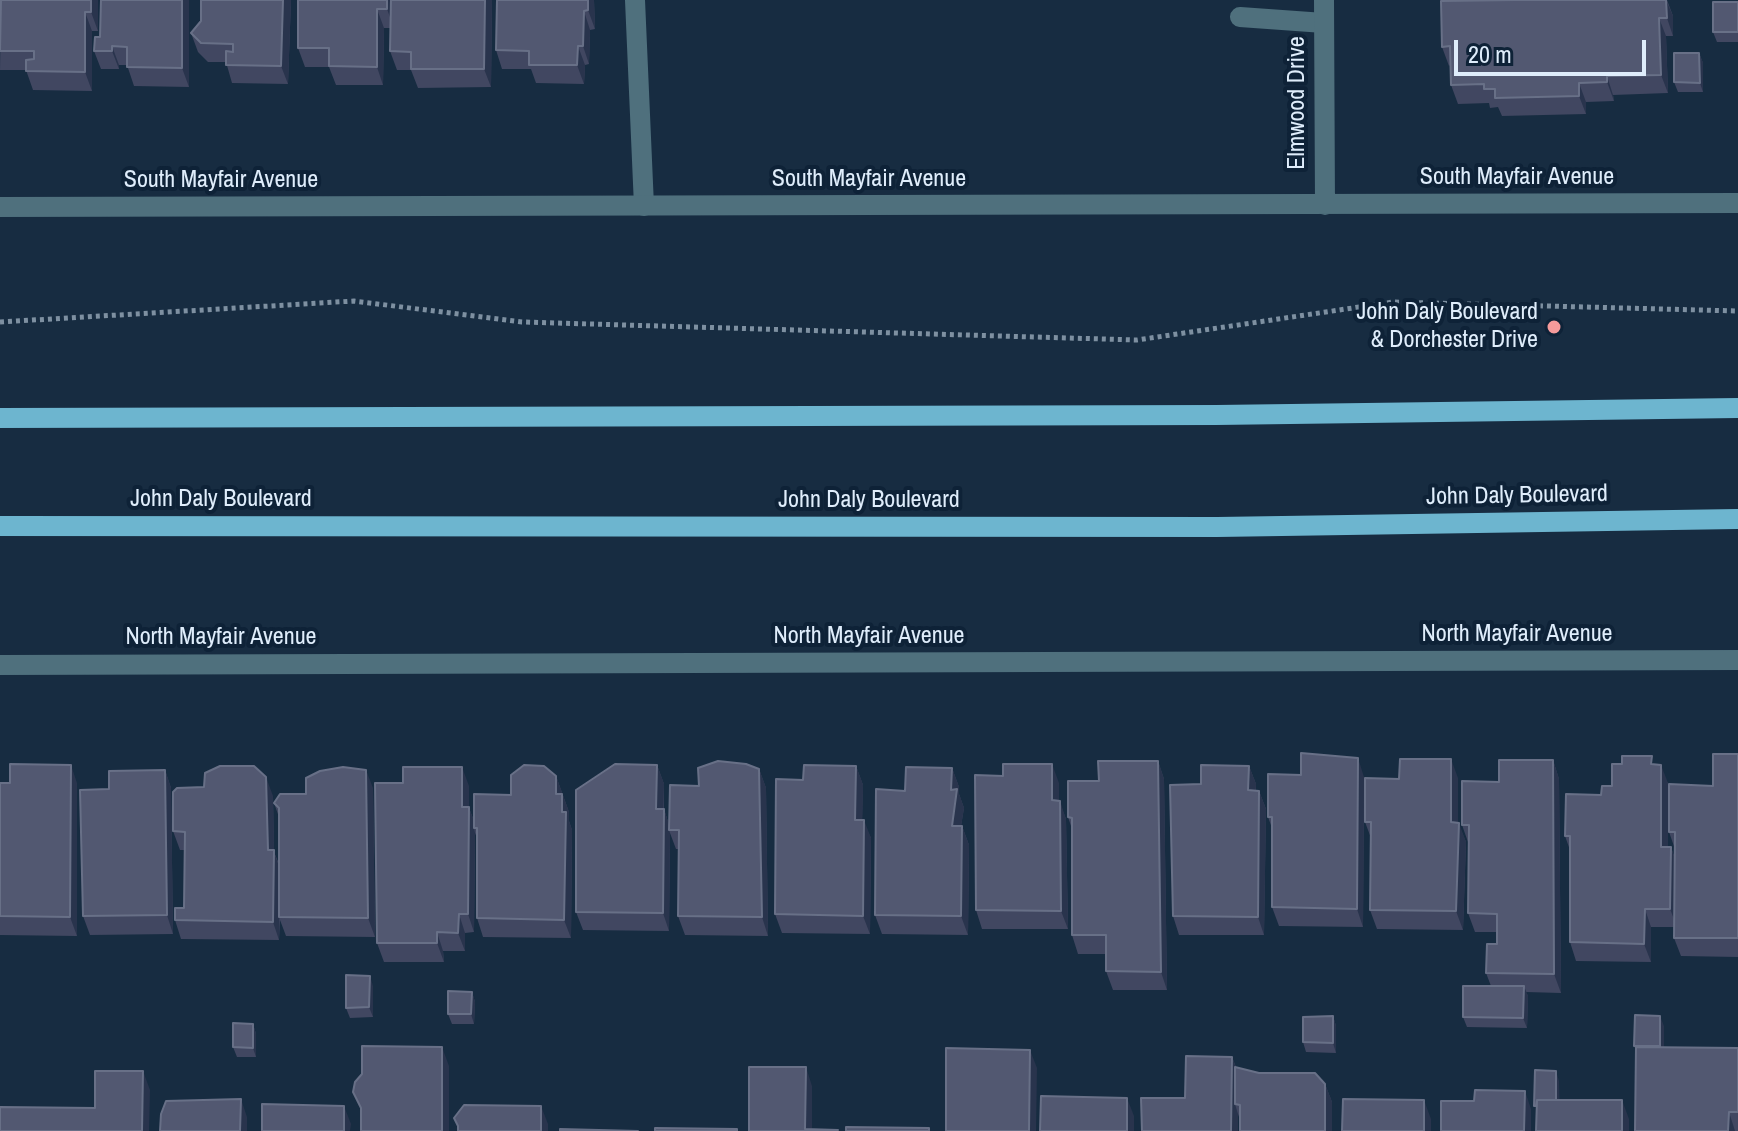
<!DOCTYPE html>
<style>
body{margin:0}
#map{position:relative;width:1738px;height:1131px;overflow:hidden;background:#172c41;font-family:"Archivo Narrow",sans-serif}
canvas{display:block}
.scale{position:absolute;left:1454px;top:40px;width:192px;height:36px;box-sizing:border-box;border:4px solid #dfedfb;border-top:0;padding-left:10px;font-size:24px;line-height:28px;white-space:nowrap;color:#dfedfb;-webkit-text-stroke:6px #0e2237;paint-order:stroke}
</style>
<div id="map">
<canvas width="1738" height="1131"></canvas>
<div class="scale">20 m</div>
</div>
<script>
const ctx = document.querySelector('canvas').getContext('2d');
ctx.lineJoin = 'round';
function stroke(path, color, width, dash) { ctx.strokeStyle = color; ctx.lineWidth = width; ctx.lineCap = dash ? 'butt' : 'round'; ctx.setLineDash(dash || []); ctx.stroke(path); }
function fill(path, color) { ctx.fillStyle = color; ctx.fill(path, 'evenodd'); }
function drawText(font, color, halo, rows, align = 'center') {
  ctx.font = font + ' "Archivo Narrow",sans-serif'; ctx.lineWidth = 8; ctx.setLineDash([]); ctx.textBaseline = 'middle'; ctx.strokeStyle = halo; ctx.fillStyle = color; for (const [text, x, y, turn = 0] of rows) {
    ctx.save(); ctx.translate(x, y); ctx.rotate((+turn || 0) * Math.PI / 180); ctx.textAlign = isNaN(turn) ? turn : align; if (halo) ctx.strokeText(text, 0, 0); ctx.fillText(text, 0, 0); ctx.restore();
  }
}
stroke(new Path2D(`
 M0,322L354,301L522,322L1137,340L1393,302L1738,311`), '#7e90a1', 5, [4, 4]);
stroke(new Path2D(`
 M635,0L644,206
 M1240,17L1324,23`), '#4f707d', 20);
stroke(new Path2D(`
 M1324,0L1325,205
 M0,207L1738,203
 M0,665L1738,660`), '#4f707d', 20);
stroke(new Path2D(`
 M0,418L1216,415L1738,408
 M0,526L1217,527L1738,519`), '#6db5cf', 20);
fill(new Path2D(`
 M1,0H98V31H92V91L33,90L26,70H0Z
 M189,0V87L134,86L127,65H119V69H101L94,51L100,37Z
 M291,0L288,84L232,83L226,62H208L198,52L191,33L201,21Z
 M298,0H492L491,87L418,88L411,70H397L390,51V28H384L383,85H336L329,67H305L298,48Z
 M497,0H594L595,29L590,30L589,64L585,65L584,84L536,83L531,69H502L496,50Z
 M1475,0H1667L1673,16V36H1666L1668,93L1613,95L1614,101L1586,102V114L1502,116L1498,107L1490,108L1489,103L1458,104L1451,85L1450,65L1449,66L1442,47L1489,0Z
 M1738,2V42H1717L1713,32Z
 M1699,53L1703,63V92H1678L1674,82Z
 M1738,754V957L1681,956L1674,938L1675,927H1651V962L1576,961L1570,942V850L1565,836L1601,795L1654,764L1668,783V847H1671L1675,859V849L1669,832L1713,786Z
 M1553,760L1559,779L1561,993L1526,992L1528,996L1527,1028L1467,1027L1463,1017L1491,986L1486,973L1497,944V932H1475L1468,913V842L1462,825L1499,782Z
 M1158,761L1164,779L1167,990H1113L1106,971V954H1078L1072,935V829L1068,817L1099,781Z
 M657,765L664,784V809L669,825L699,786L759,769L766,788L768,936L685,935L678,916L679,849H676L670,833L669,931L583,930L576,912Z
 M856,766L863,785L862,820L871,838L870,934L782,933L775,914L803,780Z
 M1249,766L1256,784V791H1259L1266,809L1264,935H1179L1173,916L1201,784Z
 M952,768L959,787V794L964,808L961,826H962L969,845L968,935L882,934L875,915Z
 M165,770L171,788L173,934L90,935L83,916L109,789Z
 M556,776L569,812V821L572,830L571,938L483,937L477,918V838L475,833L474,932L465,933V951H443L444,962H384L377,943L469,786V808L474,821L511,795Z
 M1364,777L1363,927L1279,926L1272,907V828L1268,817Z
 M1458,778V823L1466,842L1463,930L1377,929L1370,910L1371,838L1365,822L1399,779Z
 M0,783H77V936L0,935Z
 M1059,783V801L1066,819L1068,929H982L976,910Z
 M373,788L375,937L286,936L280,920L279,940L181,939L175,920L184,908L185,850H180L173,831L273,796L274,852L279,864V817L274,803L306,794Z
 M373,986V1017L350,1018L346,1008Z
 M472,992L475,1002L474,1024H452L448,1014Z
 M1333,1016L1336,1026V1053L1306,1052L1303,1042Z
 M253,1024L256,1034V1057H237L233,1047Z
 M1664,1026V1047L1738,1048V1131H1635L1636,1050L1634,1046Z
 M1232,1057L1236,1067L1259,1073L1325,1084L1332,1102V1131H1240V1120L1238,1114V1131H1142L1185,1098Z`), '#414761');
fill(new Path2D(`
 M91,0H98V31L91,12Z
 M182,0H189V87L182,68Z
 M283,0H291L288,84L281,66Z
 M387,0H394V28L387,9Z
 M485,0H492L491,87L484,69Z
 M588,0H594L595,29L588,10Z
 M1666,0L1673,16V36L1667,18Z
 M377,9L384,28L383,85L377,67Z
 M584,11L590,30L589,64L583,46Z
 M85,12L92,31V91L85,72Z
 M1659,18L1666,36L1668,93L1661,75Z
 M112,46L119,65V69L112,51Z
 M578,46L585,65L584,84L577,65Z
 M1699,53L1703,63V92L1700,83Z
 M1607,76L1613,95L1614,101L1607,82Z
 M1579,83L1586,102V114L1579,96Z
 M1358,758L1364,777L1363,927L1357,909Z
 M1451,759L1458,778V841L1451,822Z
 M1553,760L1559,779L1561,993L1554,974Z
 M1158,761L1164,779L1167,990L1161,972Z
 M1052,764L1059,783V819L1052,800Z
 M71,765L77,783V936L70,917Z
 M657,765L664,784L663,827L656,809Z
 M1661,765L1668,783V865L1661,847Z
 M856,766L863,785L862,839L855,820Z
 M1249,766L1256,784L1255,809L1248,790Z
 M462,767L469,786V808L476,826L474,828L475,833L474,932L468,914L462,807Z
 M952,768L959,787V794L964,808L958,844L952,826Z
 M759,769L766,788L768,936L762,917Z
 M165,770L171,788L173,934L167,915Z
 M366,770L373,788L375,937L368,918Z
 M556,776L569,812V821L572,830L571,938L564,920L556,794Z
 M266,777L273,796L274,852L280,869L279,940L273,922L268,850Z
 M1259,791L1266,809L1264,935L1258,917Z
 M1060,801L1066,819L1068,929L1061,911Z
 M664,809L670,828L669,830L670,833L669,931L663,913Z
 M864,820L871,838L870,934L863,916Z
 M1459,823L1466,842L1463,930L1456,911Z
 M962,826L969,845L968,935L961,916Z
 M1671,847L1677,866V927L1670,909Z
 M1645,909L1651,927V962L1644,944Z
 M459,914L465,933V951L458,933Z
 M437,932L443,951L444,962L437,943Z
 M370,976L373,986V1017L369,1007Z
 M1524,986L1528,996L1527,1028L1523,1018Z
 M472,992L475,1002L474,1024L471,1014Z
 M1333,1016L1336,1026V1053L1333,1043Z
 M1660,1016L1664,1026V1056L1660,1046Z
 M253,1024L256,1034V1057L253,1048Z
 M442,1047L449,1066V1131H442Z
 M1030,1050L1037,1068L1036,1131H1029Z
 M1232,1057L1239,1075L1235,1104L1238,1114V1131H1231Z
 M806,1067L812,1086V1131H806Z
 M143,1071L150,1090L149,1131H142Z
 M1556,1071L1559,1081L1560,1116L1556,1107Z
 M1325,1084L1332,1102V1131H1325Z
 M1525,1091L1531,1109V1131H1524Z
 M1127,1098L1134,1116V1131H1127Z
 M241,1099L247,1117V1131H240Z
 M1424,1100L1431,1119V1131H1424Z
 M1622,1100L1629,1119V1131H1622Z
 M344,1106L351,1124L350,1131H344Z
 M541,1106L548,1124V1131H541Z
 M1729,1112L1735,1131H1728Z`), '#29344d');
const building = new Path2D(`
 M1,0H91V12H85V72L26,71V60L34,59V51H0Z
 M101,0H182V68L127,67V47L112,46V51H94L95,37H100Z
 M201,0H283L281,66L226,65V51L233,52V44L201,43L191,33L201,21Z
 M298,0H387V9H377V67L329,66V48H298Z
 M391,0H485L484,69H411V52L390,51Z
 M497,0H588V10L584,11L583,46H578L577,65H529V51L496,50Z
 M1515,0H1666L1667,18H1659L1661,75L1607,76V82L1579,83V96L1495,98V89H1484V84L1451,85L1450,46L1442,47L1441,1Z
 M1713,2H1738V32H1713Z
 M1674,53H1699L1700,83L1674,82Z
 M1301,753L1358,758L1357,909L1272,907V817H1268V774L1301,775Z
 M1713,754H1738V938H1674L1675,832H1669V784L1713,786Z
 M1622,756H1652L1651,764L1661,765V847H1671L1670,909H1645L1644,944L1570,942V836H1565L1566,794L1601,795L1602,786H1612V764H1622Z
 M1400,759H1451V822L1459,823L1456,911L1370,910L1371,822H1365V778L1399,779Z
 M1499,760H1553L1554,974L1486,973L1487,944H1497V914L1468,913L1469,825H1462V781L1499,782Z
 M718,761L746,764L759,769L762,917L678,916L679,830H669L670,785L699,786L698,768Z
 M1098,761H1158L1161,972L1106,971V935H1072V818L1068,817V781H1099Z
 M10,764L71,765L70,917L0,916V783H10Z
 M615,764L657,765L656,809H664L663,913L576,912V790Z
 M1003,764H1052V800L1060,801L1061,911L976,910L975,775L1003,776Z
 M524,765L544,766L556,776V794H562V812H566L564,920L477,918V828H474V794L511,795V775Z
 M804,765L856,766L855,820H864L863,916L775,914L776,779L803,780Z
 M1201,765L1249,766L1248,790L1259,791L1258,917L1173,916L1170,785L1201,784Z
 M220,766H254L266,777L268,850H274L273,922L175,920V908H184L185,832L173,831V792L177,788L204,787L205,773Z
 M343,767L366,770L368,918L279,917V808L274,803L280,794H306V778L320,771Z
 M403,767H462V807H469L468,914H459L458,933L437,932V943H377L375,783H403Z
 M906,767L952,768L951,790L957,789L952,826H962L961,916L875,915L876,789L905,791Z
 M165,770L167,915L83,916L80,790L109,789V771Z
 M346,975L370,976L369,1007L346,1008Z
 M1463,986H1524L1523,1018L1463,1017Z
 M448,991L472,992L471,1014H448Z
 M1635,1015L1660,1016V1046H1634Z
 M1333,1016V1043L1303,1042V1017Z
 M233,1023L253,1024V1048L233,1047Z
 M362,1046L442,1047V1131H361V1108L353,1092L355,1082L362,1074Z
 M1636,1047L1738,1048V1112H1729L1728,1131H1635Z
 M946,1048L1030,1050L1029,1131H946Z
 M1186,1056L1232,1057L1231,1131H1142L1141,1098H1185Z
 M749,1067H806L805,1129L838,1130L837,1131H749Z
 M1235,1067L1259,1073H1315L1325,1084V1131H1240V1105L1235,1104Z
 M1535,1070L1556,1071V1100H1537L1536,1106H1534Z
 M95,1071H143L142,1131H0V1107L95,1108Z
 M1475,1090L1525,1091L1524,1131H1441V1101H1474Z
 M1041,1096L1127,1098V1131H1040Z
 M241,1099L240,1131H160L161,1114L166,1101Z
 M1343,1099L1424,1100V1131H1342Z
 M1537,1100H1622V1131H1536Z
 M262,1104L344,1106V1131H262Z
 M464,1105L541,1106V1131H458V1126L454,1118Z
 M846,1127L929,1128V1131H846Z
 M655,1128L737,1129V1131H655Z
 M560,1129L638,1131H560Z`);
fill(building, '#525871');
stroke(building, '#687087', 2);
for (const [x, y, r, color] of [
 [1554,327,8,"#f59b9b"]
]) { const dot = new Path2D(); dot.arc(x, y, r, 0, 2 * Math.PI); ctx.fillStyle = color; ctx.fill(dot); stroke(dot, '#0e2237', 3); }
drawText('24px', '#dfedfb', '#0e2237', [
 ["Elmwood Drive",1298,103,-90],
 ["South Mayfair Avenue",1517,178],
 ["South Mayfair Avenue",869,180],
 ["South Mayfair Avenue",221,181],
 ["John Daly Boulevard",1517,496,-1],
 ["John Daly Boulevard",221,500],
 ["John Daly Boulevard",869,501],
 ["North Mayfair Avenue",1517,635],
 ["North Mayfair Avenue",869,637],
 ["North Mayfair Avenue",221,638]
]);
drawText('24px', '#dfedfb', '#0e2237', [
 ["John Daly Boulevard",1538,313],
 ["& Dorchester Drive",1538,341]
], 'right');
</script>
